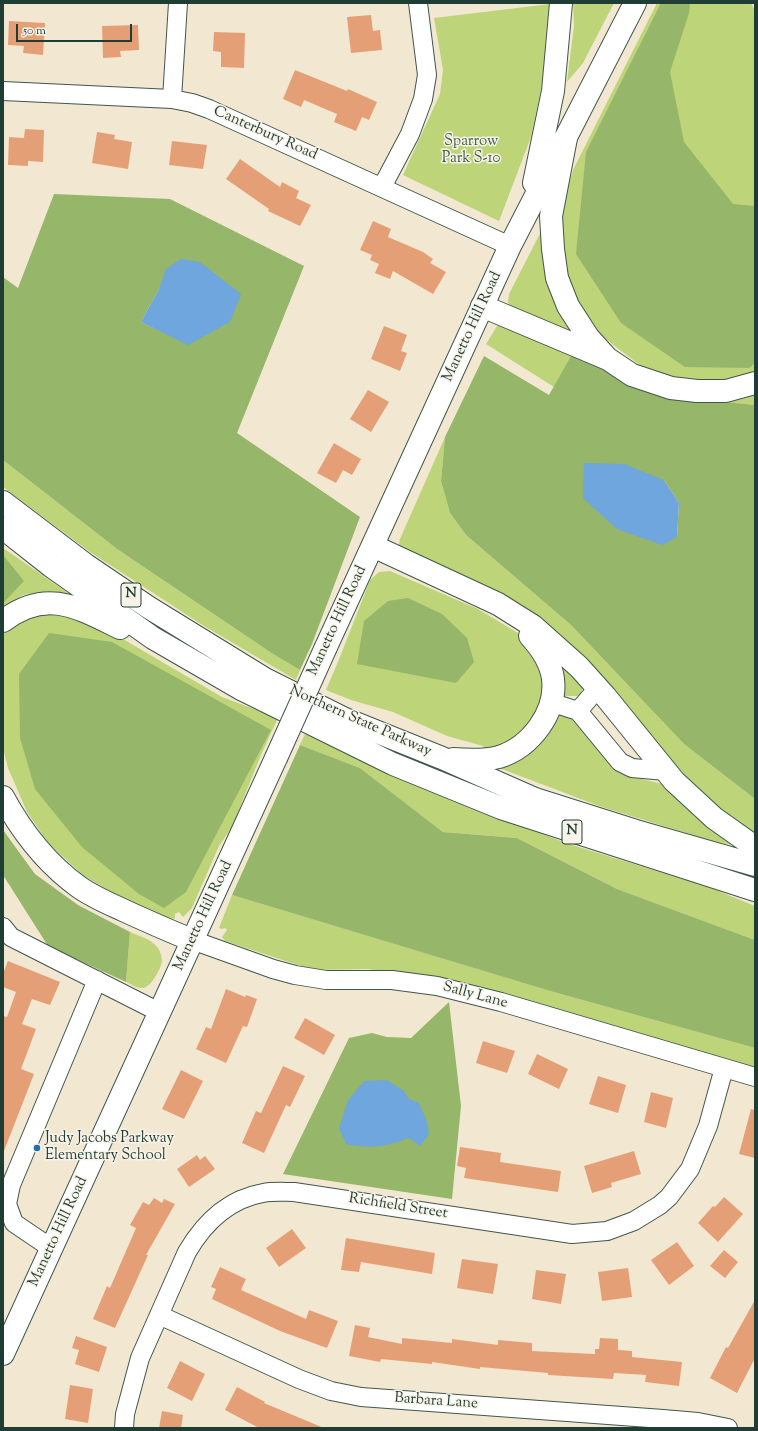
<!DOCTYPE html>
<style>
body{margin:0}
#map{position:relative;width:758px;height:1431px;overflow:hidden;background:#f2e8d2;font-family:"Sorts Mill Goudy",serif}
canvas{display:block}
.frame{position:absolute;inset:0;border:4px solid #1f3d34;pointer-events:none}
.scale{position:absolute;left:16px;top:24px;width:116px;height:18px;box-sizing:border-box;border:2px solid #1f3d34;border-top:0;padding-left:5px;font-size:12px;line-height:14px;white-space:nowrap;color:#1f3d34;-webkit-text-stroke:3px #f7f3e8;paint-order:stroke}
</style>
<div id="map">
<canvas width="758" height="1431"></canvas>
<div class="frame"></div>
<div class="scale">50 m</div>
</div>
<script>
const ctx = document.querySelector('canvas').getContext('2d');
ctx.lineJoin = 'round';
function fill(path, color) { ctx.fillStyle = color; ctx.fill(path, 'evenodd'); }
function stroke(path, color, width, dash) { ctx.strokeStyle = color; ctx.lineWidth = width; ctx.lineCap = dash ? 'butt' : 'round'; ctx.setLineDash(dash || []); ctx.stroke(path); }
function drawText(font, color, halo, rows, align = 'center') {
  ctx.font = font + ' "Sorts Mill Goudy",serif'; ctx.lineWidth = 3; ctx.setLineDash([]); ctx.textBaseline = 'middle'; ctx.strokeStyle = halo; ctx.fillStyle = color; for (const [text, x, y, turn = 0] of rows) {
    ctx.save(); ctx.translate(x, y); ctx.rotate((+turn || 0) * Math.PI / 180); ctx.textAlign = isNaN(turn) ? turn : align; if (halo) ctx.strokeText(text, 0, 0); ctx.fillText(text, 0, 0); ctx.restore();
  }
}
fill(new Path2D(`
 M573,3H614L583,63L567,82L574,26Z
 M657,3H751L755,11V374L750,377L696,382L645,369L595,331L567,282L557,225L573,170Z
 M550,4L547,61L531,137L499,221L403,175L440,94L443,70L434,18Z
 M549,216L572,329L567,335L511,309L508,302L509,294Z
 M504,324L572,354L554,387L486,344L497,326Z
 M755,392V405L700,400Z
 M445,437L441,481L450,513L466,535L571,625L684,744L755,799V836L710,804L678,774L603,681L398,548L400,539Z
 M3,460L117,549L273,654L300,670L296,680L204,626L90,552L3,487Z
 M3,548L9,552L75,598L51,591L23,595L3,608Z
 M390,571L478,609L518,633L541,659L548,691L522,738L484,751L483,746L447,736L393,712L351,700L326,690L340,657L370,580L379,572Z
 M33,612L82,615L222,697L278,718L261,755L232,827L219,846L192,908L183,917L179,912L175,914V919L166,917L125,900L84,876L49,844L27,812L8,768L3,748V635L11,625Z
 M561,656L585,681L580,696H557Z
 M552,714L562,715L570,717L581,728L616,771L622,774L670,786L748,848L712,841L599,806L494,766Z
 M305,734L436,793L566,843L711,888L755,906V940L617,889L517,838L443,832L360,768L300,745Z
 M232,895L550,991L755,1048V1081L369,969L313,970L225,941L222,937L227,930L225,928L222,929L219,928Z
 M130,932C139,936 151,939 157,947C160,950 162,957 162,961C161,969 151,987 143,988C138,989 131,984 126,982Z`), '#bdd479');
fill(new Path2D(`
 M661,3H690L689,13L670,72L684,142L733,204L755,206V363L749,368L685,367L621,323L576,254L586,152Z
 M54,194L170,199L304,266L237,433L360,517L312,644L300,670L273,654L117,549L3,460V277L18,288ZM159,289L188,344L141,322Z
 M572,354L665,396L755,405V799L684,744L571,625L466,535L450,513L441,481L445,437L484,356L549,395ZM664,480L679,503L677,537Z
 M3,555L24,581L4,602H3Z
 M408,598L442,614L467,638L474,662L456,683L357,664L364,621L388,601Z
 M49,633L112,642L271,730L186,892L164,908L139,894L82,847L35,789L20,738L19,674Z
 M300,745L360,768L443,832L517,838L617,889L755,940V1048L550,991L232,895Z
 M3,830L35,874L78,905L130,932L126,982L48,946L3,875Z
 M449,1002L461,1106L452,1199L283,1174L349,1038L372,1033L387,1037L411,1038Z`), '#96b669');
fill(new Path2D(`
 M181,259L200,262L241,294L230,322L188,345L141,322L159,289L166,269Z
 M584,463L624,464L664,480L679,503L677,537L662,545L617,529L583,498Z
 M387,1080L404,1091L409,1099L419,1103L427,1122L429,1134L420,1146L409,1138C384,1147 372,1149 346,1144L339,1128L348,1100L364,1081Z`), '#6ea6dd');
fill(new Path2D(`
 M371,15L373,31L380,30L382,50L351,53L347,17Z
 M9,21L45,23L43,55L23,53L24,46L8,45Z
 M138,25L139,50L120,51L121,57L103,58L102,26Z
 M214,32L245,33L244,68L221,67V52L213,51Z
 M295,70L347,91L348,89L377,102L369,120L362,117L356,131L334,122L337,114L304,100L301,107L283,99Z
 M25,129L44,130L43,162L28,161V166L8,165L9,137L24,138Z
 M97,132L115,135L114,139L132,142L128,169L92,163Z
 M172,141L207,145L203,169L169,165Z
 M240,159L280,187L282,182L299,191L296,198L311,205L300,226L268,211L269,209L226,179Z
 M373,221L391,229L388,237L423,252L433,259L430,263L446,272L433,294L393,271L390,279L375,273L379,264L370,260L372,255L360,250Z
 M384,326L407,335L401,351L407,353L400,371L371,359Z
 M368,390L389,402L371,432L350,419Z
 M334,443L361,459L352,475L343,470L336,483L317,473Z
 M8,961L60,982L50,1005L32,999L22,1024L36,1029L21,1069L34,1074L4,1151L3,1016L7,1017L16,992L3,987V973Z
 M226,989L245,997L246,995L257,999L247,1027L243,1026L226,1063L196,1049L206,1027L211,1029Z
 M305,1018L335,1035L324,1055L294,1038Z
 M483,1041L515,1051L507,1073L476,1063Z
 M537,1054L568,1069L559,1089L528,1074Z
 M283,1066L305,1076L290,1107L286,1105L264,1153L242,1143L256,1111L261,1113Z
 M181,1070L203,1081L184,1119L162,1109Z
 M598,1076L626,1085L618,1113L589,1104Z
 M651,1092L673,1098L666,1128L644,1122Z
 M751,1109L755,1110V1158L739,1154Z
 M460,1147L501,1153L500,1162L561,1171L558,1192L464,1178L466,1168L457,1166Z
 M634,1151L641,1174L611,1183L612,1187L592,1193L584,1166Z
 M197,1155L200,1160L205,1156L215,1169L189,1187L177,1169Z
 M724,1197L743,1214L718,1242L698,1223L713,1206L715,1207Z
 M154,1198L162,1203L164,1199L175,1204L146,1255H148L115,1328L93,1319L107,1286L110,1288L136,1228L130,1225L143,1202L149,1205Z
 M292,1229L306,1248L279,1267L266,1248Z
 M346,1238L435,1253L432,1274L361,1262L359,1272L341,1270Z
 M677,1242L694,1266L669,1285L651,1260Z
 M724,1250L738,1262L725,1278L710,1266Z
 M462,1259L498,1264L493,1294L457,1288Z
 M220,1267L246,1279L241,1290L306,1319L309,1310L338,1321L327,1348L280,1331L212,1299L216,1289L211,1287Z
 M628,1268L632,1297L602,1301L598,1272Z
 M536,1270L566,1274L561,1304L532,1299Z
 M755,1300V1358L737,1393L710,1378L726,1347L728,1348Z
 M355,1325L370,1328L368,1337L402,1344V1338L452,1343V1339L498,1345V1340L532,1343V1351L595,1354V1349H599L600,1338L618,1339V1350L632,1351V1357L682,1362L679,1386L645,1382L646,1375L614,1373L613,1379L548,1375V1373L480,1367V1369L432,1362V1364L381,1359L380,1362L349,1356Z
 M76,1336L107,1347L99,1372L75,1364L79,1350L72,1348Z
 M180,1361L205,1374L192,1401L167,1388Z
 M70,1385L93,1389L88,1423L65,1419Z
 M237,1387L265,1402L264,1403L324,1428H259L225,1410Z
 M162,1411L183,1415L181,1428H159Z`), '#e59f76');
const minor = new Path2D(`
 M3,91L172,99L192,103L209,109L510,246
 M172,99L178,3
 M382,187L410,134L423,99L427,75L418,3
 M598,688L578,711L620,762L632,768L666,771
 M550,702L578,711
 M3,927L11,937L159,1012
 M192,940L273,969L295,975L326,980H392L437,986L501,1002L755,1077
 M51,1248L14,1223L7,1204L11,1185L97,980
 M159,1315L299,1379L331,1391L361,1397L663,1419L698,1422L728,1428
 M124,1428L125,1414L140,1358L187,1252C204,1223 229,1199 263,1193C273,1191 284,1192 294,1192L572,1234L607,1231L634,1221L660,1205L669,1197L690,1169L708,1126L724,1068`);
const major = new Path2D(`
 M534,183L553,91L561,3
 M326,647L510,246L635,3
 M3,1354L276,758`);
const highway = new Path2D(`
 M566,138L551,216L553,249L557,278L568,306L588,337L606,357
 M482,306L608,359L632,375L671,388L697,391H726L755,383
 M3,502L86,565L148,607L265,679L345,719L442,758L535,799L636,831L755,865
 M3,528L51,566L153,638L243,690L393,764L501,808L755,890
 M373,546L498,604L533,626L579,667L605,696L674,781L714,818L755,847
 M3,621C46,588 77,607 120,628
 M453,759C468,760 485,761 499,757C531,747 557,712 553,679C551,662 541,648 530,636
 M3,797C22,832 47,864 79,887C93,897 110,904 125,911C147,921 169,931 192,940`);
stroke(minor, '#3f574c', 20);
stroke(major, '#3f574c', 24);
stroke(highway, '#3f574c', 24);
stroke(minor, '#fff', 18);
stroke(major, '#fff', 22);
stroke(highway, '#fff', 22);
const majorBridge = new Path2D(`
 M276,758L326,647`);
stroke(majorBridge, '#3f574c', 24, []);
stroke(majorBridge, '#fff', 22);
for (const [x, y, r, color] of [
 [37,1148,4,"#1f6fb2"]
]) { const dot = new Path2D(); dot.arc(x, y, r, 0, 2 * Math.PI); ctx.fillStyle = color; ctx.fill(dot); stroke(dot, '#f7f3e8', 1.5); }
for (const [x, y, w] of [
 [131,595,20],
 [572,832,20]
]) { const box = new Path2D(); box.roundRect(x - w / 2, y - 12, w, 24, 3); ctx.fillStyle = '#f7f3e8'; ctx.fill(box); stroke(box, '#1f3d34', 1); }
drawText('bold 14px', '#1f3d34', null, [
 ["N",131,595],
 ["N",572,832]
]);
drawText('15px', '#1f3d34', '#f7f3e8', [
 ["Canterbury Road",265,134,24],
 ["Manetto Hill Road",473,327,-65],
 ["Manetto Hill Road",338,621,-65],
 ["Northern State Parkway",360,722,24],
 ["Manetto Hill Road",204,916,-65],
 ["Sally Lane",475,996,15],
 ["Richfield Street",398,1207,9],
 ["Manetto Hill Road",59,1232,-65],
 ["Barbara Lane",436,1402,4]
]);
drawText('15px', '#3f5b42', '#f7f3e8', [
 ["Sparrow",471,142],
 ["Park S-10",471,159]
]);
drawText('15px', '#1f3d34', '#f7f3e8', [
 ["Judy Jacobs Parkway",45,1139],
 ["Elementary School",45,1156]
], 'left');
</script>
